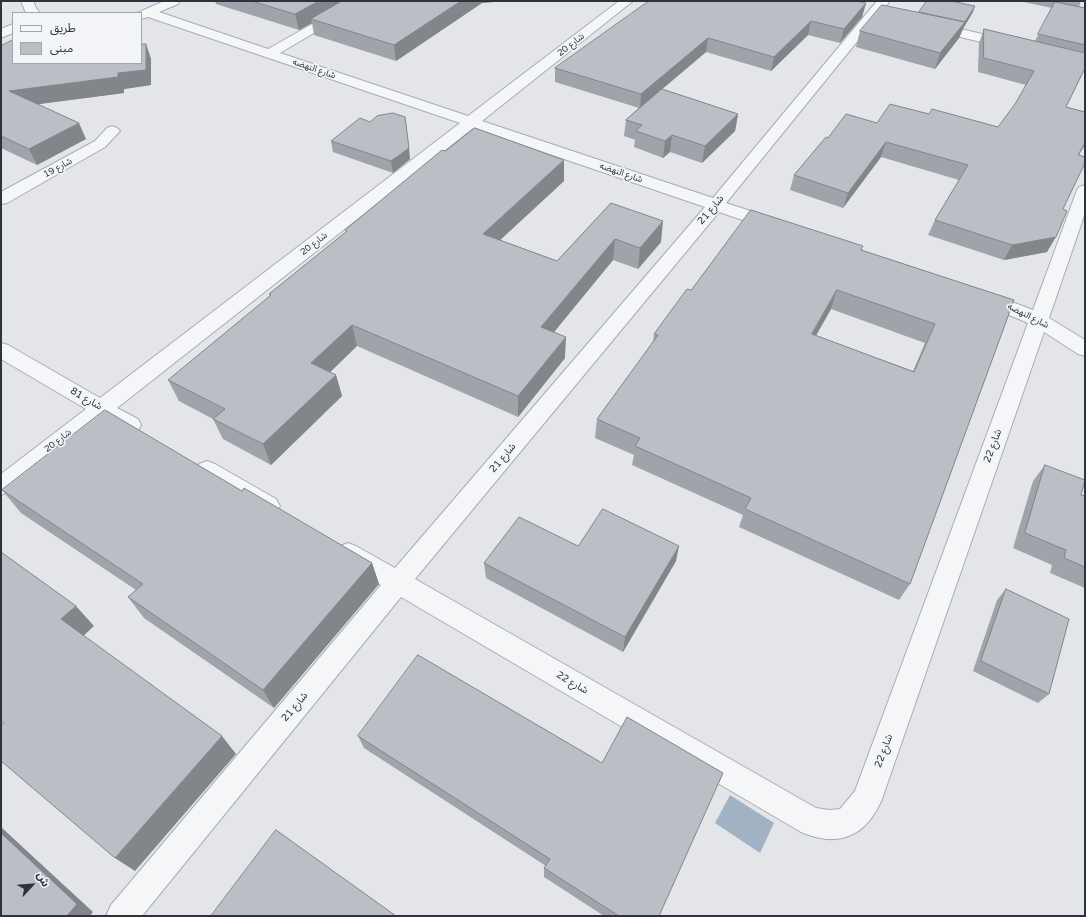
<!DOCTYPE html>
<meta charset="utf-8">
<style>
body{margin:0}
#map{position:relative;width:1086px;height:917px;overflow:hidden;background:#e3e5e9;font-family:"Varela Round","Noto Sans Arabic",sans-serif}
canvas{display:block}
.frame{position:absolute;inset:0;border:2px solid #2c333f;pointer-events:none}
.legend{position:absolute;left:12px;top:12px;width:130px;height:52px;box-sizing:border-box;background:#f2f4f7;border:1px solid #a3a7ad;margin:0;padding:5px 7px;list-style:none;font-size:12px;color:#2c333f}
.legend li{display:flex;align-items:center;gap:8px;height:20px}
.legend b{width:20px;border:1px solid #a3a7ad}
.north{position:absolute;left:12px;top:865px;width:40px;height:40px;-webkit-text-stroke:3px #f2f4f7;paint-order:stroke;rotate:64deg;font-size:11px;font-weight:700;line-height:16px;text-align:center;color:#2c333f}
.north::after{content:'';display:block;margin:auto;width:14px;height:18px;background:#2c333f;clip-path:polygon(50% 0,100% 100%,50% 72%,0 100%)}
</style>
<div id="map">
<canvas width="1086" height="917"></canvas>
<div class="frame"></div>
<ul class="legend">
<li><b style="height:5px;background:#f5f6f8"></b>طريق</li>
<li><b style="height:11px;background:#babec5"></b>مبنى</li>
</ul>
<div class="north">ش</div>
</div>
<script>
const ctx = document.querySelector('canvas').getContext('2d');
ctx.lineJoin = 'round';
function fill(path, color) { ctx.fillStyle = color; ctx.fill(path, 'evenodd'); }
function stroke(path, color, width, dash) { ctx.strokeStyle = color; ctx.lineWidth = width; ctx.lineCap = dash ? 'butt' : 'round'; ctx.setLineDash(dash || []); ctx.stroke(path); }
function drawText(font, color, halo, rows, align = 'center') {
  ctx.font = font + ' "Varela Round","Noto Sans Arabic",sans-serif'; ctx.lineWidth = 3.5; ctx.setLineDash([]); ctx.textBaseline = 'middle'; ctx.strokeStyle = halo; ctx.fillStyle = color; for (const [text, x, y, turn = 0] of rows) {
    ctx.save(); ctx.translate(x, y); ctx.rotate((+turn || 0) * Math.PI / 180); ctx.textAlign = isNaN(turn) ? turn : align; if (halo) ctx.strokeText(text, 0, 0); ctx.fillText(text, 0, 0); ctx.restore();
  }
}
fill(new Path2D(`
 M730,795L774,823L760,853L715,823Z`), '#a2b2c5');
const minor = new Path2D(`
 M21,1H33L36,8L40,13H26Z
 M164,1H180L178,4L159,12L268,49L353,1H368L280,53L468,116L619,1H633L482,121L713,198L877,1H890L726,203L781,221L784,225L781,229L775,230L769,229L719,212L415,579L816,808L830,810L840,809L855,791L1028,323L976,301L974,297L976,293L983,291L1033,310L1077,190L1079,187L1085,185V213L1049,318L1085,340V356L1078,354L1044,332L882,799C866,837 838,848 801,832L401,597L142,916H106L111,905L381,585L340,560L336,553L340,546L348,543L356,546L395,568L705,207L473,128L117,408L138,419L141,425L138,431C124,435 114,426 103,419L9,492L1,495V474L86,409L1,359V343L8,345L100,398L460,123L148,17L141,19V13H137Z
 M932,22L1015,42L1017,45L1015,48L1010,49L927,29L926,26L927,23Z
 M13,24V33L1,38V29Z
 M112,126L117,128L120,131L105,147L7,203L1,204V192L95,141L107,128Z
 M207,461L215,464L276,499L280,506L276,513L268,515L260,513L199,476L196,470L199,464Z`);
stroke(minor, '#a8acb3', 2);
fill(minor, '#f5f6f8');
fill(new Path2D(`
 M215,1H505L482,3L396,61L314,35L312,23L299,30L216,4Z
 M1019,1H1081L1079,7L1085,8V68L1066,107L1085,112V145L1079,155L1063,209L1047,252L1004,260L928,235L935,220L959,180L881,157L843,208L790,190L794,175L828,138L877,123L929,114L998,127L1015,104L1026,85L978,72L979,43L984,29L1035,41L1052,8Z
 M866,3L862,17L840,43L808,35L771,71L706,52L662,89L738,114L735,131L702,163L670,152L663,158L634,147L635,140L624,136L626,120L639,108L555,82V68Z
 M973,12L964,27L959,38L935,69L856,47L860,31L919,13Z
 M146,44L151,59V85L124,89V93L38,104L86,139L37,165L1,148V46L13,63Z
 M331,141L410,159L393,173L333,152Z
 M445,151L564,160V181L500,240L557,261L611,203L661,242L638,269L613,260L554,332L565,358L518,417L357,346L330,372L336,375L342,396L271,465L223,439L213,419L179,401L168,380L270,296L269,294L346,232L345,230Z
 M861,250L1014,300L910,584L899,600L739,527L743,515L632,465L634,455L595,438L597,419L653,343L654,334L691,290ZM831,309L925,343L913,371L816,336Z
 M1045,465L1081,495L1085,496V588L1050,573L1052,565L1013,548L1033,481Z
 M2,490L242,491L372,563L379,584L274,708L144,618L128,597L136,590L21,513Z
 M578,546L676,561L623,652L486,578L484,563Z
 M1006,589L1049,694L1038,703L973,671L997,600Z
 M358,736L602,763L659,916H604L544,877V868L546,866L364,748Z`), '#a0a3a9');
fill(new Path2D(`
 M319,1H350L311,19L312,23L299,30L295,14Z
 M461,1H505L482,3L396,61L394,45Z
 M866,3L862,17L840,43L844,29Z
 M975,6L973,12L964,27L959,38L935,69L940,53Z
 M811,21L808,35L771,71L774,57Z
 M708,38L706,52L640,108L641,94Z
 M146,44L151,59V85L124,89V93L17,107L9,91L118,73Z
 M738,114L735,131L702,163L705,146Z
 M79,123L86,139L37,165L29,149Z
 M672,135L670,152L663,158L665,141Z
 M886,142L881,157L843,208L848,193Z
 M409,148L410,159L393,173L391,161Z
 M564,160V181L484,255L483,234Z
 M663,221L661,242L638,269L640,248Z
 M1056,237L1047,252L1004,260L1012,245Z
 M615,239L613,260L541,348V327Z
 M837,290L831,309L805,354L812,334Z
 M352,325L357,346L318,384L311,363Z
 M566,337L565,358L518,417V396Z
 M336,375L342,396L271,465L263,444Z
 M679,546L676,561L623,652L625,637Z
 M372,563L379,584L274,708L263,690Z
 M76,606L94,626L80,639L61,619Z
 M222,736L236,754L135,871L115,858Z
 M1,827L93,912L90,916H67L1,833Z`), '#82858a');
const building = new Path2D(`
 M252,1H319L295,14Z
 M342,1H461L394,45L311,19Z
 M649,1H856L866,3L844,29L811,21L774,57L708,38L641,94L555,68Z
 M927,1H951L975,6L965,22L919,12Z
 M1055,2L1085,8V45L1038,34Z
 M882,5L965,22L940,53L860,31Z
 M984,29L1085,53V68L1066,107L1085,112V143L1078,155L1085,157V163L1063,209L1067,211L1056,237L1012,245L935,220L968,165L886,142L848,193L794,175L826,137L828,138L846,114L877,123L890,104L929,114L932,109L998,127L1015,104L1034,71L984,58Z
 M13,40V63H141V44H146V70L118,73V77L9,91L79,123L29,149L1,136V46Z
 M662,89L738,114L705,146L672,135L665,141L636,131L642,125L626,120Z
 M393,113L405,117L409,148L391,161L331,141L360,118L370,122L377,116Z
 M475,128L564,160L483,234L557,261L611,203L663,221L640,248L615,239L541,327L566,337L518,396L352,325L311,363L336,375L263,444L213,419L225,409L168,380L271,295L269,294L347,231L345,230L442,150L445,151Z
 M751,210L863,246L861,250L1014,300L910,584L745,509L751,498L635,446L640,438L597,419L658,335L654,334L687,289L691,290ZM837,290L935,324L914,372L812,334Z
 M105,410L242,491L244,488L372,563L263,690L128,597L143,584L2,490Z
 M1045,465L1085,480L1081,495L1085,496V567L1064,558L1066,550L1025,533Z
 M603,509L679,546L625,637L484,563L519,517L578,546Z
 M1,552L76,606L61,619L222,736L115,858L1,761V726L4,723L1,721Z
 M1006,589L1069,619L1049,694L981,661Z
 M418,655L602,763L627,717L723,773L659,916H619L544,868L550,859L358,736Z
 M276,830L396,916H211Z
 M1,833L77,904L67,916H1Z`);
fill(building, '#babec5');
stroke(building, '#82858a', 1);
drawText('9px', '#2c333f', '#f2f4f7', [
 ["شارع 20",571,45,-38],
 ["شارع النهضه",314,69,19],
 ["شارع 19",58,168,-29],
 ["شارع النهضه",621,173,19],
 ["شارع 20",314,244,-38],
 ["شارع النهضه",1028,316,27],
 ["شارع 20",58,441,-38]
]);
drawText('10px', '#2c333f', '#f2f4f7', [
 ["شارع 21",711,210,-50],
 ["شارع 81",86,399,30],
 ["شارع 22",993,446,-70],
 ["شارع 21",503,458,-50],
 ["شارع 22",572,683,30],
 ["شارع 21",295,707,-50],
 ["شارع 22",884,751,-70]
]);
</script>
